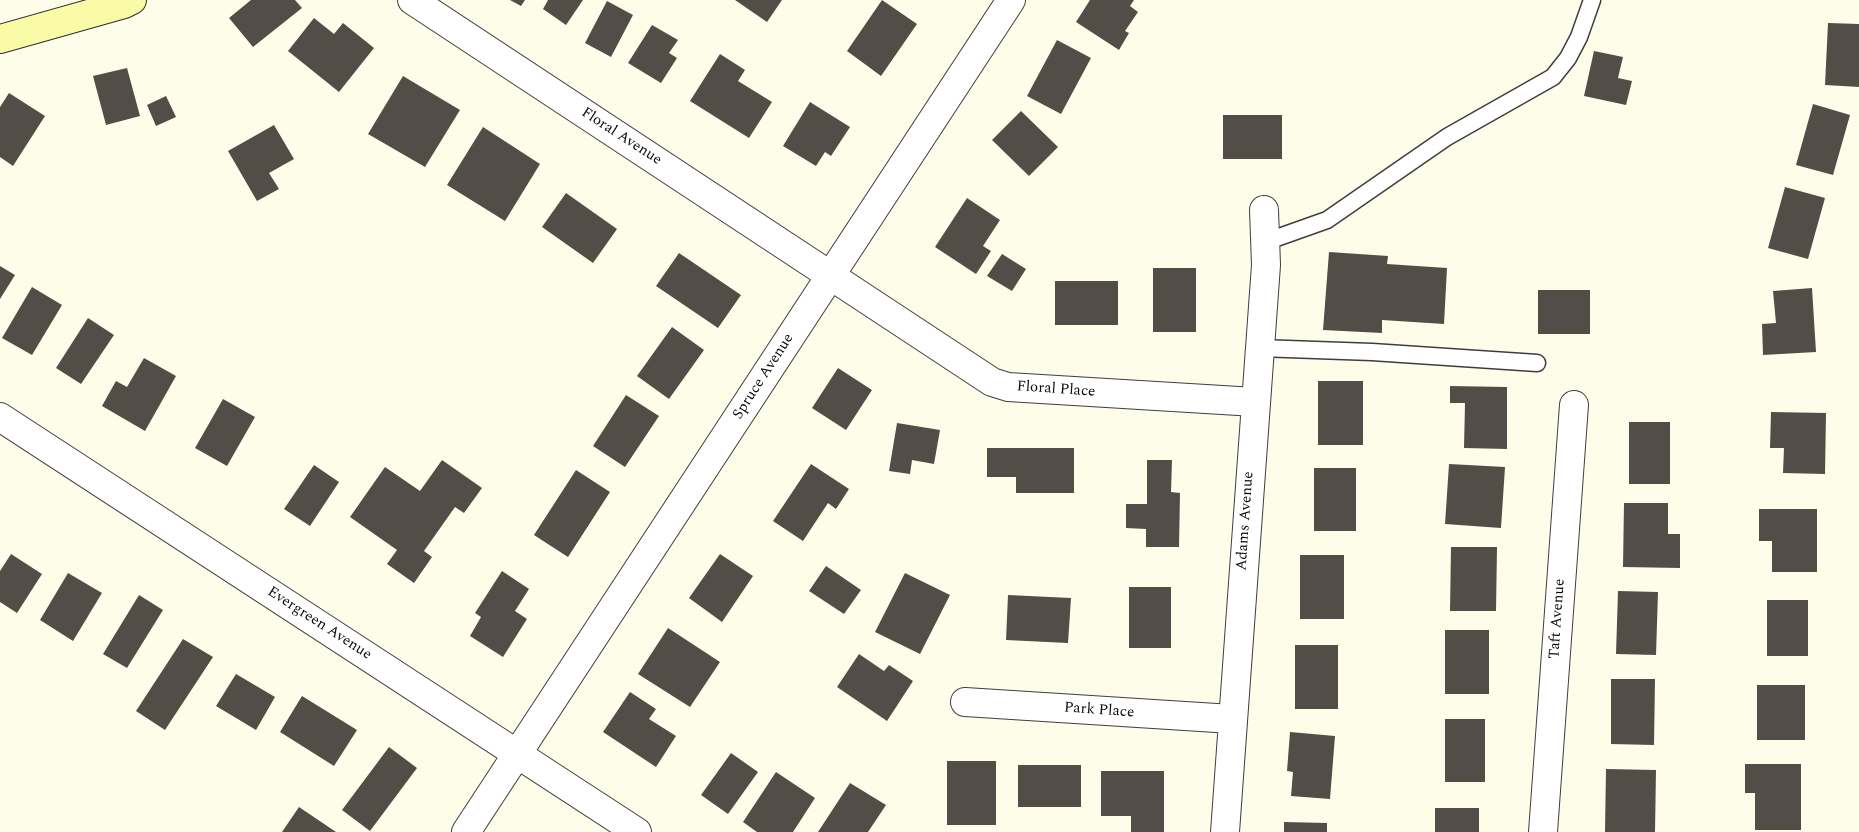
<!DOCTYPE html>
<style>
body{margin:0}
canvas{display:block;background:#fefde9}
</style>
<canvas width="1859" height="832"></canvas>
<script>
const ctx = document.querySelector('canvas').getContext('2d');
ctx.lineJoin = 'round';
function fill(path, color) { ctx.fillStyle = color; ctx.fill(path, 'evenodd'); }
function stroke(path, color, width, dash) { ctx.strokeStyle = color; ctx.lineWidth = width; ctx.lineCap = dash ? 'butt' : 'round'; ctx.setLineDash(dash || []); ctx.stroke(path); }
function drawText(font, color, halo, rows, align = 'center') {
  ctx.font = font + ' Spectral,serif'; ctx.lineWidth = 5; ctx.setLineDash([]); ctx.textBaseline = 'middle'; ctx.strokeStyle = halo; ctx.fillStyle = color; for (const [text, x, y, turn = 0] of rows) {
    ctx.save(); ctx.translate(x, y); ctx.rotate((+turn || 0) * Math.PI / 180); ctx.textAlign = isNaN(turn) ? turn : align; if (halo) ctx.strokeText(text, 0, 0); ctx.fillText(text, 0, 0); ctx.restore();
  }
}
fill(new Path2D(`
 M251,0H295L302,8L253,47L229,18Z
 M510,0H525L521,6Z
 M548,0H583L566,25L543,9Z
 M735,0H782L767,22Z
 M882,0L917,24L881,76L847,51Z
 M1090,0H1134L1130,6L1138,12L1125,31L1129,33L1119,50L1076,22Z
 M607,1L633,15L611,57L585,43Z
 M314,18L334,34L343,23L374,48L339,92L288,51Z
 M1828,23L1859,24V87L1825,85Z
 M652,25L678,40L669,53L677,58L661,83L628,63Z
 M1057,40L1091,58L1061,114L1027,96Z
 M1594,51L1623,57L1618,78L1632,81L1626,105L1584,96Z
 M720,54L745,70L738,81L772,102L749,138L690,101Z
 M127,68L140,116L106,125L93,76Z
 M403,76L460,110L425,167L368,134Z
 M9,93L45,116L13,166L0,157V107Z
 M166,96L176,117L156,126L147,105Z
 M810,102L850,127L831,156L825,152L816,166L783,146Z
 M1813,104L1850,115L1833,175L1796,165Z
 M1021,111L1058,147L1029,176L992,140Z
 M1223,115H1282V159H1223Z
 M274,125L294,159L269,173L279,189L257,201L228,151Z
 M483,127L540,164L505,221L447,185Z
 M1785,187L1825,198L1808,259L1768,248Z
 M566,193L617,229L593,263L542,227Z
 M967,198L1000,220L983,246L991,251L976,274L935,247Z
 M1329,252L1388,256L1387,264L1447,268L1444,324L1382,320V333L1323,330Z
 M679,253L741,295L718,328L656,286Z
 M1002,254L1026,269L1012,291L987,276Z
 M0,266L15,275L0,299Z
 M1153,268H1196V332H1153Z
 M1055,281H1118V325H1055Z
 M32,287L62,305L32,355L2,338Z
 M1812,288L1816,352L1763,355L1762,324L1776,323L1773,291Z
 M1538,290H1590V334H1538Z
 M88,318L114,335L81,384L56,368Z
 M672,327L704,350L669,399L637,376Z
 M144,358L176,376L145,431L102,406L116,381L127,387Z
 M838,368L872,390L846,430L812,408Z
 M1318,381H1363V445H1318Z
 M1450,386L1507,387V449L1464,448L1465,403H1450Z
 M626,395L659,416L625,467L593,446Z
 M223,399L255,417L227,466L195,448Z
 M1771,412L1826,413L1825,474L1783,473L1784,448H1770Z
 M1629,422H1670V484H1629Z
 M897,423L940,430L934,464L912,460L910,474L889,471Z
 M987,448H1074V493H1016V477H987Z
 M442,460L482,488L464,513L455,507L424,551L432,557L414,583L387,564L397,550L350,517L385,467L420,491Z
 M1147,460H1172L1171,492L1180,493L1179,547H1146V529L1126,528V504H1147Z
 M811,464L849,489L836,509L828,503L803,541L773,521Z
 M1449,464L1505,467L1501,528L1445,524Z
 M314,465L339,482L310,526L284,509Z
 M1314,468H1356V531H1314Z
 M576,470L610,492L568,557L534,535Z
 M1624,503H1668V534H1680V568L1623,567Z
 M1759,509H1817V572H1772V541H1759Z
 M1451,547H1497L1496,611H1450Z
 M11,554L42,574L17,613L0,602V571Z
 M720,554L753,576L722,622L689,598Z
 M1300,555H1344V619H1300Z
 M826,566L861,590L844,614L809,591Z
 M502,571L529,589L515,611L527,619L503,657L470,636L481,617L475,613Z
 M68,573L102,593L73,641L40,620Z
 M905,573L950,595L920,654L875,632Z
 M1129,587H1171V648H1129Z
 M1618,591L1658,592L1656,655L1616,654Z
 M139,595L163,610L127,668L103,654Z
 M1008,595L1071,598L1068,643L1006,640Z
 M1767,600H1808V656H1767Z
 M668,628L720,662L690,707L638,674Z
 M1445,630H1489V694H1445Z
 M183,639L213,657L165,730L136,711Z
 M1295,645H1338V709H1295Z
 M859,654L884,671L889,665L913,681L887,721L837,687Z
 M236,674L275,697L256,730L216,706Z
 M1611,679H1655L1654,745L1611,744Z
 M1757,685H1805V740H1757Z
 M630,692L656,709L649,719L676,736L656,767L603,732Z
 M302,696L357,730L334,766L280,732Z
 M1445,719H1485V782H1445Z
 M1290,732L1335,736L1330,799L1291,796L1293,772L1287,771Z
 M389,747L417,768L370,831L342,810Z
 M731,753L758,772L728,814L701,795Z
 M947,761H996V825H947Z
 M1745,764H1801V830H1755V793H1745Z
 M1018,765H1081V807H1018Z
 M1606,769L1656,770L1655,832H1605Z
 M1101,771H1164V832H1131V816H1101Z
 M776,772L815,798L793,832H757L743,822Z
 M850,783L886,805L868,832H818Z
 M299,807L336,832H282Z
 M1435,808H1479V832H1435Z
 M1284,822L1327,823V832H1284Z`), '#534d48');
const lane = new Path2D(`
 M1265,242L1327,220L1447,137L1553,77L1568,58L1579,37L1592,0
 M1259,348L1372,352L1537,363`);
const street = new Path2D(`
 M412,0L992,382L1008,387L1255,402
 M0,417L637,832
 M965,702L1232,719
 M466,832L1011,0
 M1225,832L1266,265L1264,210
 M1543,832L1574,405`);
const secondary = new Path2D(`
 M0,39L124,4L132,0`);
stroke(lane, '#3e3e3e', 19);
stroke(street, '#3e3e3e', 30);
stroke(secondary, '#2d2d2d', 30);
stroke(lane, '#fff', 16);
stroke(street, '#fff', 28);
stroke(secondary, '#fafba7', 28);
drawText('15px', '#0b0b0b', '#fff', [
 ["Floral Avenue",621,137,33],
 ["Spruce Avenue",764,377,-57],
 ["Floral Place",1056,390,4],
 ["Adams Avenue",1246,521,-86],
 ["Taft Avenue",1558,619,-86],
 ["Evergreen Avenue",319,624,33],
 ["Park Place",1099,711,4]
]);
</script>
